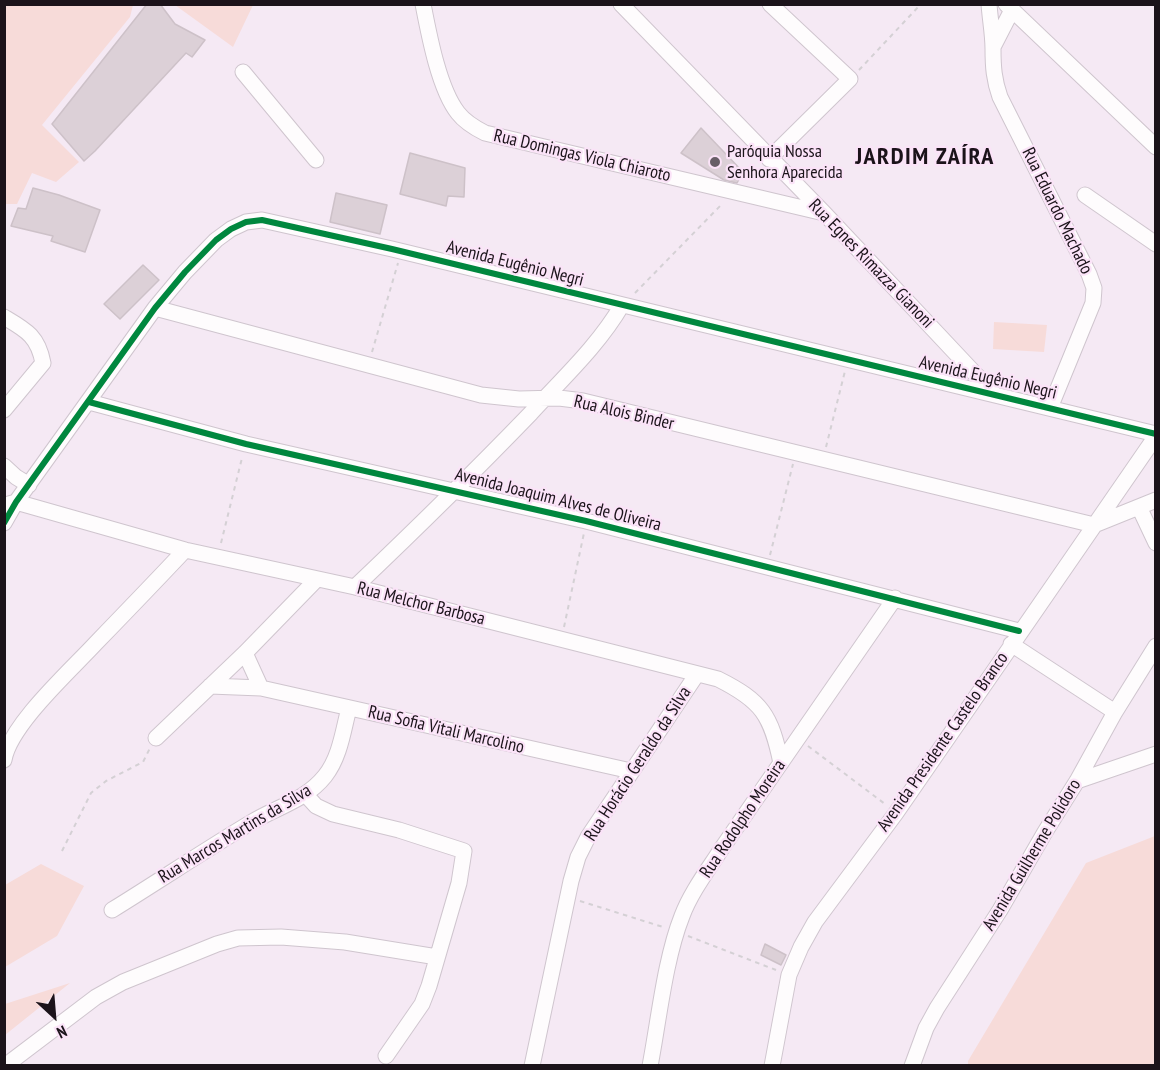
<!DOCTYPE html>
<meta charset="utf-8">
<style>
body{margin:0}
#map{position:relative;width:1160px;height:1070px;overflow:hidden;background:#f5e9f4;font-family:"PT Sans Narrow",sans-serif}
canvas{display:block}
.frame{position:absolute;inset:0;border:6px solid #1b131a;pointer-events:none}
.north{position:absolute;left:24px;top:986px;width:60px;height:60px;-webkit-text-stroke:4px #fbe3f8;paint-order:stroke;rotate:154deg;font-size:16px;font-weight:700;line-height:24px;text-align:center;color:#1b131a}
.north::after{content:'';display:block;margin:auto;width:21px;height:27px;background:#1b131a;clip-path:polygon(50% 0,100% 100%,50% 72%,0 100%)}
</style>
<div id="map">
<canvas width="1160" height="1070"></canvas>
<div class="frame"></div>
<div class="north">N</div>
</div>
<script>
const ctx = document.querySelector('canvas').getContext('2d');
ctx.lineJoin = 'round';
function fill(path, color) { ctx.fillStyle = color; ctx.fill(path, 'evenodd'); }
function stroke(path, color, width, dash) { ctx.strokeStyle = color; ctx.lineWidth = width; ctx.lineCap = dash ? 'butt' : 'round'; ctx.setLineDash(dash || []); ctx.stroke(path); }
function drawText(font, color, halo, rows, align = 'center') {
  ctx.font = font + ' "PT Sans Narrow",sans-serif'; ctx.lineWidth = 4.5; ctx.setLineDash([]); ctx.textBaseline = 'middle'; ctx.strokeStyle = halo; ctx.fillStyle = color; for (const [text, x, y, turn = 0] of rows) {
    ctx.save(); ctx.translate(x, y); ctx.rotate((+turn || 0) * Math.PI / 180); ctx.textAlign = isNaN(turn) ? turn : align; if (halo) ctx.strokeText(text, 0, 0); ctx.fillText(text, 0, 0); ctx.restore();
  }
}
fill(new Path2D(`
 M4,5H133L130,17L42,125L79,162L56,182L32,173L17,204H5Z
 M175,5H253L233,47Z
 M994,322L1047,325L1044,352L993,349Z
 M1155,836V1065H968V1061L1086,863Z
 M41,864L84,886L57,936L5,967V885Z
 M70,983L5,1035V1004Z`), '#f7dbd9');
const building = new Path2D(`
 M147,4H160L175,24L205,40L192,57L186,53L95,151L84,161L52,124Z
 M701,128L743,172L737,183L724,180L681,153Z
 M410,153L465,168L464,197L448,196L446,206L400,194Z
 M33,188L59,195L100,210L85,252L51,241L53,236L11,226L18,208L26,209Z
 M336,193L387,205L380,234L330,222Z
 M143,265L159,280L120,319L104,304Z
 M765,944L786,955L781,965L761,955Z`);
fill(building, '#dcd0d7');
stroke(building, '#cdc1c8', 1.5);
const minor = new Path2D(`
 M423,4C429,35 439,89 458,113C465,122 475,128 485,133L824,213
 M621,4L824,213L995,395
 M989,4C990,19 993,34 993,49C993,67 994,80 1000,97L1089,274L1094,288L1093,303L1050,408
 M1006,4L1156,147
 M993,47L1012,10
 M243,72L316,160
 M769,159L850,79L770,4
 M1085,195L1156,244
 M155,308L481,395L519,399L559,398L583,401L1094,525L1156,500
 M4,317C26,330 38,336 43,363L4,410
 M89,402L246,444L586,521L1019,631
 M4,466L16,477L29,485
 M9,504L16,502L185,550L355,587L718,679C762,701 771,715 781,763
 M1139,507L1156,543
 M4,523L16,502L155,308L185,272L216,240L231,229L246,222L262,220L392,249L1156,434
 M355,587C415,530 474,472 531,413C563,378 598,346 622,305
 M1011,644L1115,712
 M245,653L261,688
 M210,686L261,688L631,771
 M156,738L245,653L316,580
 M4,760C10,725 70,671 95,644C125,613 155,582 185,550
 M1077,781L1156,754
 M306,795L316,806L333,814L399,830L464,851L459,883L429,986L422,1004L386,1056
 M112,910C159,881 205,850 252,822C277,807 306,800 325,776C340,757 343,731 349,708
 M5,1066L96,997L123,982L217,944L238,938L281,937L345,942L437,957
 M532,1066L571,881L578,857L588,837L697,674
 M650,1066C659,1019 665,959 682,916C691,892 708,870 722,848L895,598
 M772,1066L789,975L801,947L815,922L896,813L1156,436
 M912,1066L926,1028L937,1008L1000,910L1045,832L1077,781L1115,712L1156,646`);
stroke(minor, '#cfc5ce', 17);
stroke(new Path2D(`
 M859,70L921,4
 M635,293L723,203
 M372,352L398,263
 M826,447L845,371
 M221,543L242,458
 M770,555L793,464
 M564,627L584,533
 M808,746L885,804
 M62,851L91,793L106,781L143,762L150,748
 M580,901L663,927
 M688,936L776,970`), '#d4d0d4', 2, [4.5, 4.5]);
stroke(minor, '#fefcfd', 15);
stroke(new Path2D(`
 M89,402L246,444L586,521L1019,631
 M4,523L16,502L155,308L185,272L216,240L231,229L246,222L262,220L392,249L1156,434`), '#00873e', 6);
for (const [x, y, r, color] of [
 [715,162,6,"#675e66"]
]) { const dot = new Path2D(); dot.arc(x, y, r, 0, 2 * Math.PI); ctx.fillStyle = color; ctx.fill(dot); stroke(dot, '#fbe3f8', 2); }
drawText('18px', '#1b131a', '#fbe3f8', [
 ["Paróquia Nossa",727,152],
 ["Senhora Aparecida",727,173]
], 'left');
drawText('18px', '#1b131a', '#fbe3f8', [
 ["Rua Domingas Viola Chiaroto",582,156,13],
 ["Rua Eduardo Machado",1057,211,64],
 ["Avenida Eugênio Negri",515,264,14],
 ["Rua Egnes Rimazza Gianoni",871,264,46],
 ["Avenida Eugênio Negri",988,378,13],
 ["Rua Alois Binder",624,413,13],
 ["Avenida Joaquim Alves de Oliveira",558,500,14],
 ["Rua Melchor Barbosa",421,604,14],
 ["Rua Sofia Vitali Marcolino",446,730,13],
 ["Avenida Presidente Castelo Branco",943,742,-55],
 ["Rua Horácio Geraldo da Silva",638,764,-57],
 ["Rua Rodolpho Moreira",743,819,-56],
 ["Rua Marcos Martins da Silva",235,834,-31],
 ["Avenida Guilherme Polidoro",1032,855,-59]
]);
ctx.letterSpacing = '1.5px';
drawText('bold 24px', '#1b131a', '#fbe3f8', [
 ["JARDIM ZAÍRA",925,157]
]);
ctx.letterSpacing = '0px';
</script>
